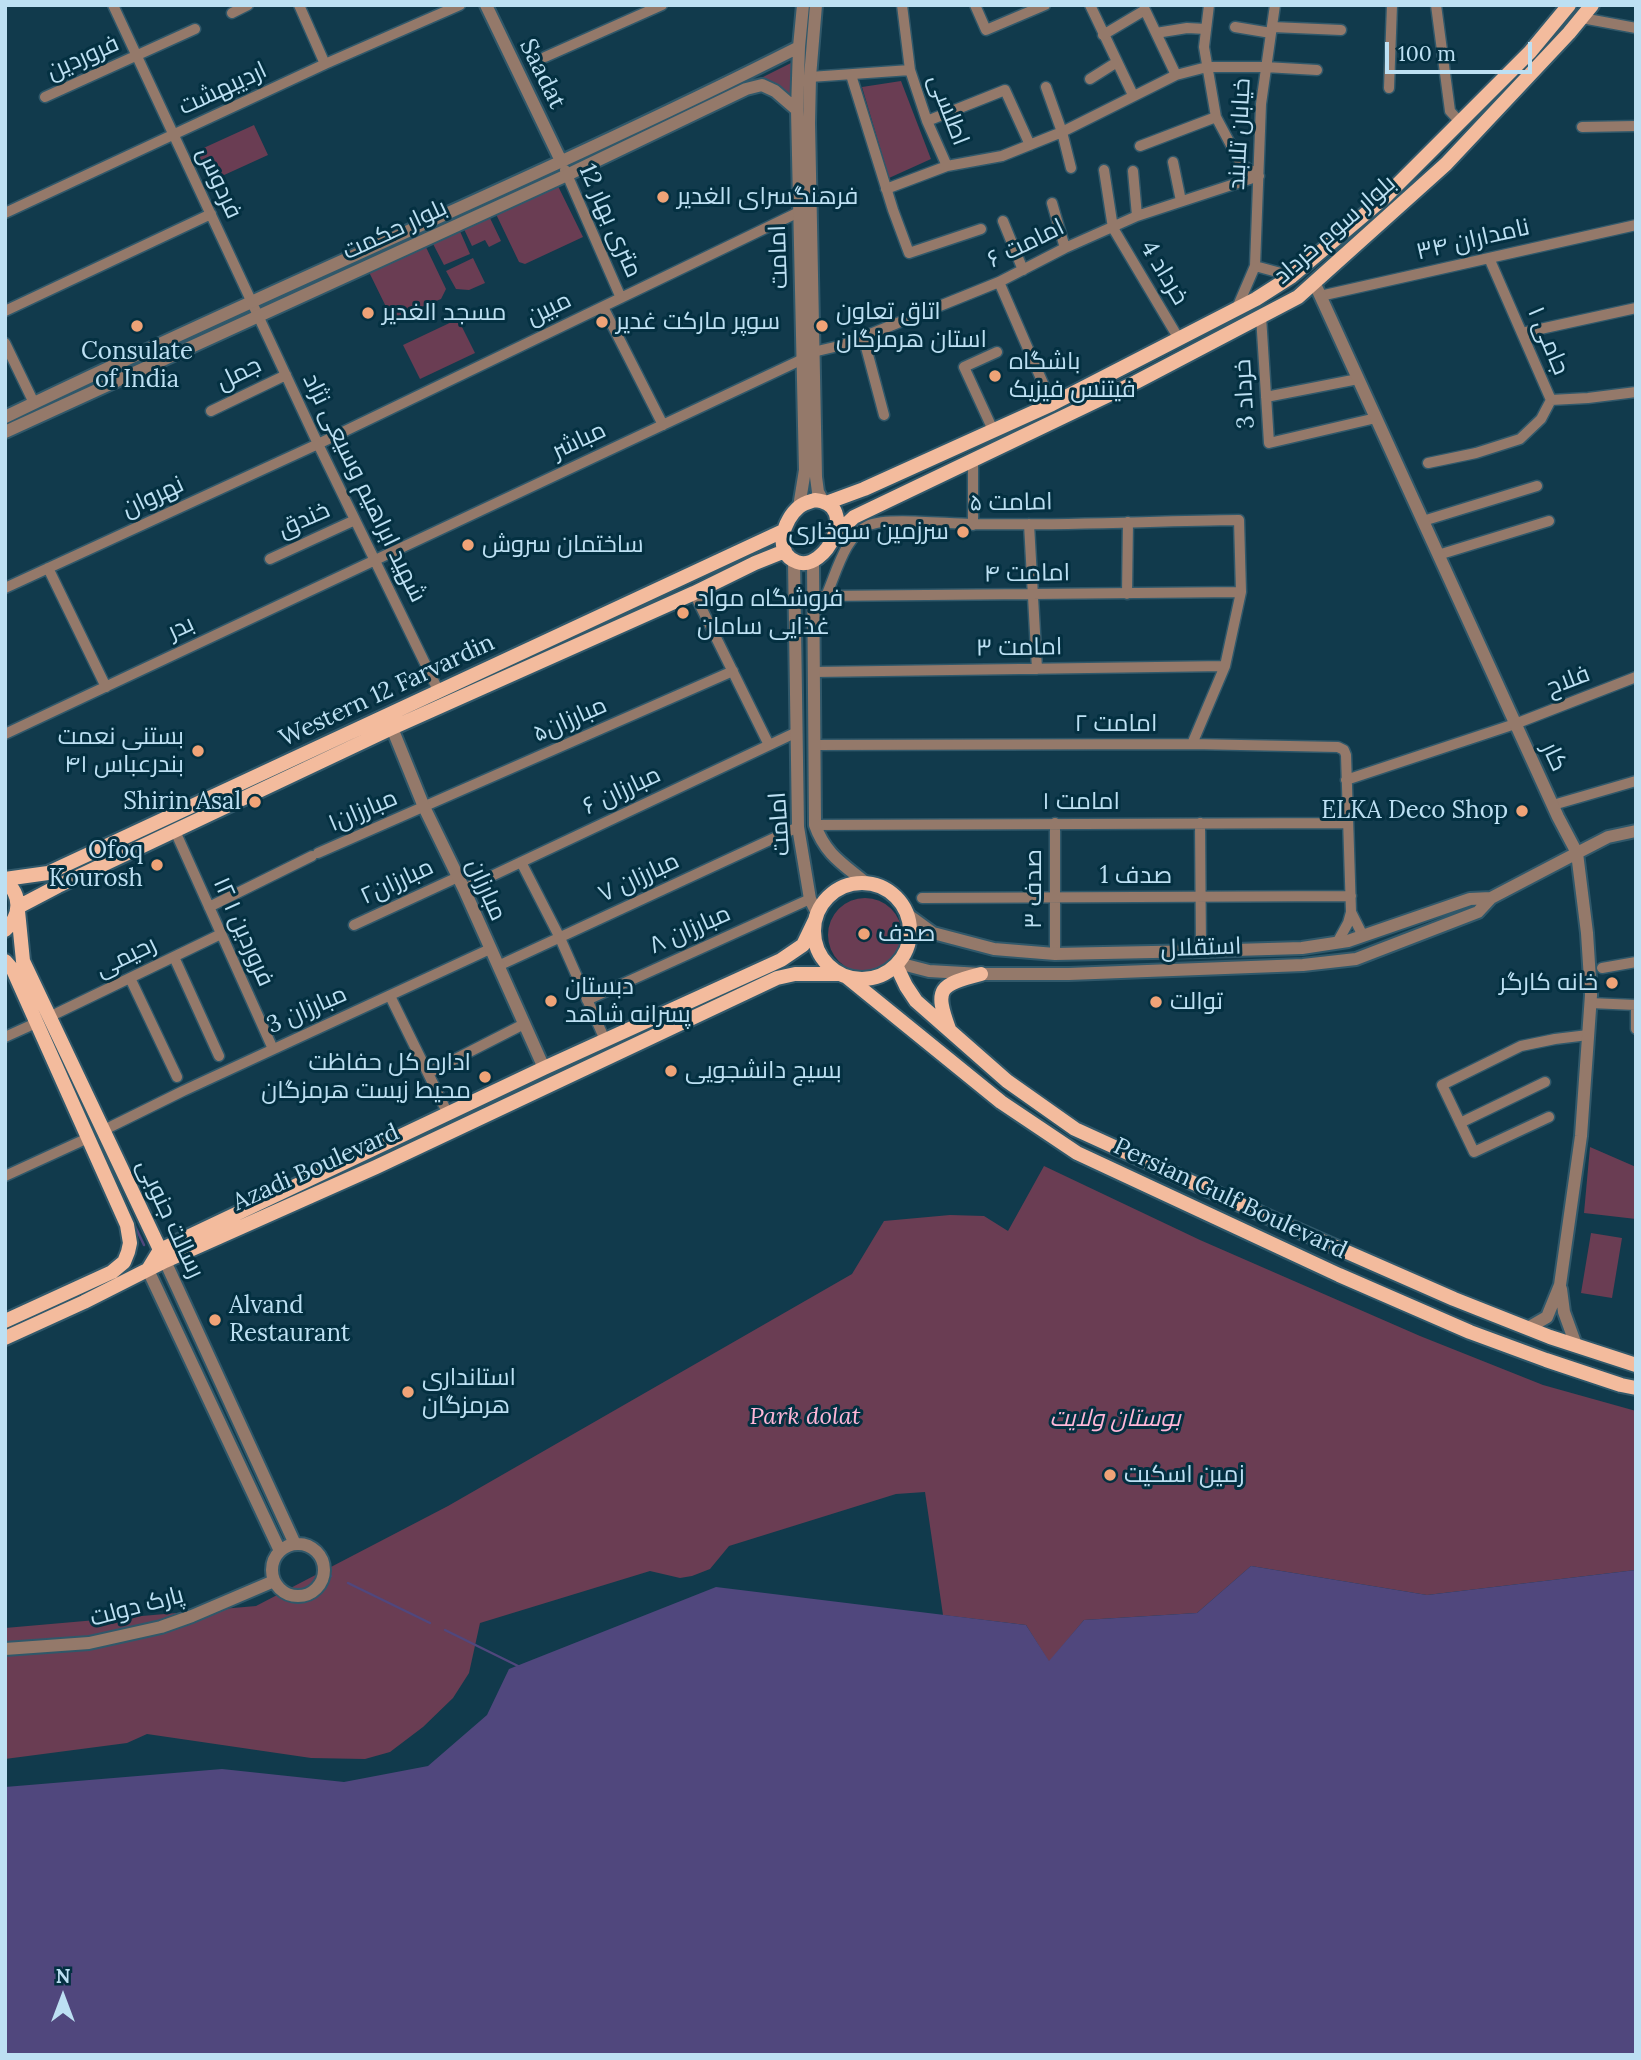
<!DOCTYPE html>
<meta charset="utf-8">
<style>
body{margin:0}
#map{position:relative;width:1641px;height:2060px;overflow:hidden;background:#113a4c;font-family:Lora,serif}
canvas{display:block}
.frame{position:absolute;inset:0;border:7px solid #bde0f3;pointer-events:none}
.north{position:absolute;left:28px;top:1962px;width:70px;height:70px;-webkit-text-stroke:5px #043041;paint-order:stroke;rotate:0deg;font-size:19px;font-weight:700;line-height:28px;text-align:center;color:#bde0f3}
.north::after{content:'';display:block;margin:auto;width:24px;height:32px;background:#bde0f3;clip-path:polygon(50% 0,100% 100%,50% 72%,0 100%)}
.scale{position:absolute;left:1385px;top:42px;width:147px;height:32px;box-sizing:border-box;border:4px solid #bde0f3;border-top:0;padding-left:9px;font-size:21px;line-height:24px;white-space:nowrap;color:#bde0f3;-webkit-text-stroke:5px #043041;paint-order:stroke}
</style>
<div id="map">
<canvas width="1641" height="2060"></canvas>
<div class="frame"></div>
<div class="north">N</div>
<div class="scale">100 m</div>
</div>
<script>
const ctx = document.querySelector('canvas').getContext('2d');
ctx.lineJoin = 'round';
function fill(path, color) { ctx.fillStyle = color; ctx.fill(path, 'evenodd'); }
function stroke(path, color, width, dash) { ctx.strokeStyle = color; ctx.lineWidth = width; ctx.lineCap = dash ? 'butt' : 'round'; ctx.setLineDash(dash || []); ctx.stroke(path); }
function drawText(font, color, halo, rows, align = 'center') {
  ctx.font = font + ' Lora,Cairo,serif'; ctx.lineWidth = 6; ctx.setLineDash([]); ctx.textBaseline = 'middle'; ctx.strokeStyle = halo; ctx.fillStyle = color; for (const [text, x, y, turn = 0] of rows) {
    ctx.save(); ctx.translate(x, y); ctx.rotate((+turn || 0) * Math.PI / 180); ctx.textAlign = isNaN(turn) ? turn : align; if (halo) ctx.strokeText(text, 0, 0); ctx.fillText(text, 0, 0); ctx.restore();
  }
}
fill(new Path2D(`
 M793,62L792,95L759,79Z
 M901,81L931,159L889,178L862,87Z
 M254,125L268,155L211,181L197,151Z
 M556,182L583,237L525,264L519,262L495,212Z
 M489,216L501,241L489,247L485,240L472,246L463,227Z
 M459,229L470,254L444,265L431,240Z
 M424,243L446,289L441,299L392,319L368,270Z
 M473,258L485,283L469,290L456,289L446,271Z
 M458,319L475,353L420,379L403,345Z
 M828 935a37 37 0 1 1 74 0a37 37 0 1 1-74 0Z
 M1590,1147L1636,1167V1219L1584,1213Z
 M1044,1166L1200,1240L1420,1336L1543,1385L1636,1411V1570L1427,1595L1251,1566L1197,1613L1084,1620L1049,1662L1026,1625L943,1615L925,1492L896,1494L729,1546L710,1569L692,1576L680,1578L650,1571L480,1623L469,1673L453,1698L423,1727L390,1752L365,1759L311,1758L147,1734L127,1743L5,1759V1628L256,1606L448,1506L852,1274L884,1221L950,1215L984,1216L1008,1231Z
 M1591,1233L1622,1238L1612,1298L1581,1293Z`), '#6a3d53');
fill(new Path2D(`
 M1251,1566L1427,1595L1636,1570V2055H5V1787L222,1769L344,1782L428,1766L487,1715L509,1669L716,1587L1026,1625L1049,1661L1084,1620L1197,1613Z`), '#50477d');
stroke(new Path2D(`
 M133,1222L144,1245
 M163,1287L276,1528
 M328,1574L331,1576
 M348,1583L430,1623
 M445,1630L518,1666`), '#50477d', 2.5);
const minor = new Path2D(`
 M113,5L318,444L439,692
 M299,5L325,64
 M975,5L986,30L1045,5
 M1090,5L1133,95
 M1209,5L1204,47L1216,117L1241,164L1259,176
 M1436,5L1450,111L1460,122
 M232,13L248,5
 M1582,18L1636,28
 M1235,27L1271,33
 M1272,27L1341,30
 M1156,33L1187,28L1206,29
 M1103,35L1145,10L1176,75
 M545,57L662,5
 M910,70L927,121L947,166
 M851,75L893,210L909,253L981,229
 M810,77L910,70L902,5
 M1090,79L1117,62
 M1046,87L1062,132L1071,168
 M1389,88L1392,5
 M45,97L195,29
 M927,121L1005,90L1030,145
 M1582,127L1636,126
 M1140,146L1216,117
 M1173,162L1181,201
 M565,170L621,298
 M1104,170L1113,228L1179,339
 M1133,171L1137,216
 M886,189L947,166L1002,156L1062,132L1176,75L1207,67H1265L1317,70
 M1052,203L1065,248
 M5,213L325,64L460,5
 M1003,221L1023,270
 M1489,258L1551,400L1588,398L1636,392
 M1255,266L1261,104L1275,5
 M999,282L1052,404
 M1320,296L1636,225
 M603,307L663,425
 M1237,308L1255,266L1292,276
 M5,311L211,214
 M1261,316L1269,443L1376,418
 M1522,333L1636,308
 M863,336L884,415
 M5,343L34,403
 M813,352L843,345L999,282L1065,248L1137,216L1259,176
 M1266,397L1358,379
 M211,411L286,375
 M993,430L964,367L997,352
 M1428,463L1476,453L1520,439L1541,419L1551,400
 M1423,521L1537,486
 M1029,524L1037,669
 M973,525V461
 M1438,555L1549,521
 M270,559L355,520
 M48,568L106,687
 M5,588L318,444L799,212
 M694,593L769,745
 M1127,594L1128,522
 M821,596L1241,592
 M826,596C836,574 845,535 869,525C888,517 948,524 971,524C1060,526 1150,521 1239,520L1241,592L1225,666L1192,744
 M814,672L1225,666
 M5,734L803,359
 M814,745L1192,744L1338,747L1344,750L1346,755L1351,912L1348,923L1337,943
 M1346,780L1515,724L1636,677
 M1553,805L1636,781
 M1055,823V954
 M1200,823L1201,951
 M815,825L1348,823
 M175,831L273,1049
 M318,853L733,671
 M521,862L560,938L605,1040
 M464,889L797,732
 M922,898L1351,896
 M209,907L312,856
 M1351,912L1363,936
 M354,925L458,877
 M174,957L219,1056
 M498,966L798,827
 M1602,968L1636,962
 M130,978L177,1077
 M390,996L448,1114
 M587,1000L810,899
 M1590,1003L1636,1005
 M1636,1005V1029
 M49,1017L221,934
 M5,1037L36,1023
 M428,1073L524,1024
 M1549,1117L1474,1152L1442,1085L1521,1046L1555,1039L1588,1035
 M1460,1123L1545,1082
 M104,1130L183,1091L490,949
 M5,1176L88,1138`);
const tertiary = new Path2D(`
 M486,5L561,161
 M816,5L810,77L809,123L816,477L818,492L823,501
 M1314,282L1558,817L1577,853L1587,933L1591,995L1581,1136L1560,1285L1547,1317L1528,1328
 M5,417C268,289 538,179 799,47
 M5,432L567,175L746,89L762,85L775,91L797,110
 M799,507L805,470L797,110L799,47L803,5
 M794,561L798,827L810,899L817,913
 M813,561L815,825C825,854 843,864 866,883
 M392,728L424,807L464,889L544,1068
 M907,914L933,933L994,949L1055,954L1201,951L1302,948L1348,941L1470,899L1491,898
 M898,963L929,971L981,974H1069L1303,965L1356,959L1478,912L1491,898L1577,853L1608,837L1636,831
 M165,1261L295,1544
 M148,1270L280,1551
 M1561,1289L1564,1312L1576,1345
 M272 1570a26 26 0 1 1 52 0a26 26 0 1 1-52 0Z
 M5,1649L89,1643L161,1627L192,1616L274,1581`);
const primary = new Path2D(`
 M815,500C861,504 825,573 797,562C772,553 784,519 799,507C804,503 809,502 815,500Z
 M826,503L864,489L1052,404L1256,299L1292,276L1384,198L1530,52L1569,5
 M834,536L854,517L1136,382L1298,297L1446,164L1569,33L1592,5
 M5,879L48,873L783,531
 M5,881C22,895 21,916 5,930
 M814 931a48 48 0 1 1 96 0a48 48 0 1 1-96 0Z
 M18,907L58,886L392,728L694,593L755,563L785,551
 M18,911L23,961L163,1256
 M5,961L13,970L127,1225L130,1243L128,1252L124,1262L112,1272L5,1321
 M896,965L906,986L916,1001L1007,1081L1075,1129L1290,1227L1454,1299L1550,1337L1636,1365
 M847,977L1001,1102L1077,1153L1339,1275L1470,1332L1546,1360L1621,1385L1636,1388
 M949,1029C934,988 939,985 981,974
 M149,1268L160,1250L544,1068L781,960L803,945L815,920
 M5,1338L84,1302L165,1261L376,1167L777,978L795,974H841`);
stroke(minor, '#30586a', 13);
stroke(tertiary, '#30586a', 16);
stroke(primary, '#30586a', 18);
stroke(minor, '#94796a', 10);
stroke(tertiary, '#94796a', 12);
stroke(primary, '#f3bb9d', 14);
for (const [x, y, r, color] of [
 [663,197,7,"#efa377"],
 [368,313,7,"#efa377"],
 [602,322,7,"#efa377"],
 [137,326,7,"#efa377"],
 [822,326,7,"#efa377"],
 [995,376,7,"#efa377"],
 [963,532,7,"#efa377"],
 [468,545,7,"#efa377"],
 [683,613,7,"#efa377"],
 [198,751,7,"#efa377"],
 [255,802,7,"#efa377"],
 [1522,811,7,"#efa377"],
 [157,865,7,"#efa377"],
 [864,934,7,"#efa377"],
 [1612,983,7,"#efa377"],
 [551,1001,7,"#efa377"],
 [1156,1002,7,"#efa377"],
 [671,1071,7,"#efa377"],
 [485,1077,7,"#efa377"],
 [215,1320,7,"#efa377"],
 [408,1392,7,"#efa377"],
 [1110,1475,7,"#efa377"]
]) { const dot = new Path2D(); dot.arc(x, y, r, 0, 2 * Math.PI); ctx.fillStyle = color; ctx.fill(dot); stroke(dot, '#043041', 2.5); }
drawText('24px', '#bde0f3', '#043041', [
 ["فروردین",83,58,-24],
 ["Saadat",542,74,64],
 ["اردیبهشت",223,89,-25],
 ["اطلسی",948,110,69],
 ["خیابان تلابند",1240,134,-87],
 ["فردوس",219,183,65],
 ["12 متری بهار",610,221,66],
 ["بلوار حکمت",395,230,-25],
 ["بلوار سوم خرداد",1335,230,-41],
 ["نامداران ۳۴",1473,240,-13],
 ["امامت ۶",1026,244,-26],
 ["امامت",779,257,-92],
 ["خرداد 4",1164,273,59],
 ["مبین",549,309,-26],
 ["جامی ۱",1548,341,67],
 ["جمل",239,374,-26],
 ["خرداد 3",1245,394,-93],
 ["مباشر",579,441,-25],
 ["شهید ابراهیم وسیعی نژاد",364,488,64],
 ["نهروان",153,497,-25],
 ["امامت ۵",1011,503,-1],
 ["خندق",304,520,-24],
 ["امامت ۴",1027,574,-1],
 ["بدر",181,628,-25],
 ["امامت ۳",1019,648,-1],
 ["فلاح",1568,681,-21],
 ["Western 12 Farvardin",387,691,-25],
 ["مبارزان۵",570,720,-24],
 ["امامت ۲",1116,724],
 ["کار",1554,757,65],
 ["مبارزان ۶",622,791,-25],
 ["امامت ۱",1081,802],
 ["مبارزان۱",363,811,-23],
 ["امامت",780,824,-94],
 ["صدف 1",1136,876],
 ["مبارزان ۷",639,878,-25],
 ["مبارزان۲",397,882,-25],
 ["صدف ۳",1034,889,-90],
 ["مبارزان",486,890,66],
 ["مبارزان ۸",690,930,-24],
 ["۱۲ فروردین ۱",243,932,66],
 ["استقلال",1201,948,-2],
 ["رحیمی",126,957,-26],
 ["مبارزان 3",307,1010,-24],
 ["Azadi Boulevard",316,1168,-24],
 ["Persian Gulf Boulevard",1230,1199,25],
 ["رسالت جنوبی",170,1219,65],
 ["پارک دولت",137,1607,-15]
]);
drawText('24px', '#bde0f3', '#043041', [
 ["فرهنگسرای الغدیر",677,197],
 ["اتاق تعاون",836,312],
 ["استان هرمزگان",836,340],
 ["مسجد الغدیر",382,313],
 ["سوپر مارکت غدیر",616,322],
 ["Consulate",137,352,"center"],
 ["of India",137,380,"center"],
 ["باشگاه",1009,362],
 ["فیتنس فیزیک",1009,390],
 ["سرزمین سوخاری",949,532,"right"],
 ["ساختمان سروش",482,545],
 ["فروشگاه مواد",697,599],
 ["غذایی سامان",697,627],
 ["بستنی نعمت",184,737,"right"],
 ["بندرعباس ۴۱",184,765,"right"],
 ["Shirin Asal",241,802,"right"],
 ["ELKA Deco Shop",1508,811,"right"],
 ["Ofoq",143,851,"right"],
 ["Kourosh",143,879,"right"],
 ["صدف",878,934],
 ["خانه کارگر",1598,983,"right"],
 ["دبستان",565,987],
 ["پسرانه شاهد",565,1015],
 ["توالت",1170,1002],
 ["اداره کل حفاظت",471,1063,"right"],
 ["محیط زیست هرمزگان",471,1091,"right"],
 ["بسیج دانشجویی",685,1071],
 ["Alvand",229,1306],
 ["Restaurant",229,1334],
 ["استانداری",422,1378],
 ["هرمزگان",422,1406],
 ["زمین اسکیت",1124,1475]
], 'left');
drawText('italic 24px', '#feb6d7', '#043041', [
 ["Park dolat",805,1417],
 ["بوستان ولایت",1115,1419]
]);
</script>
